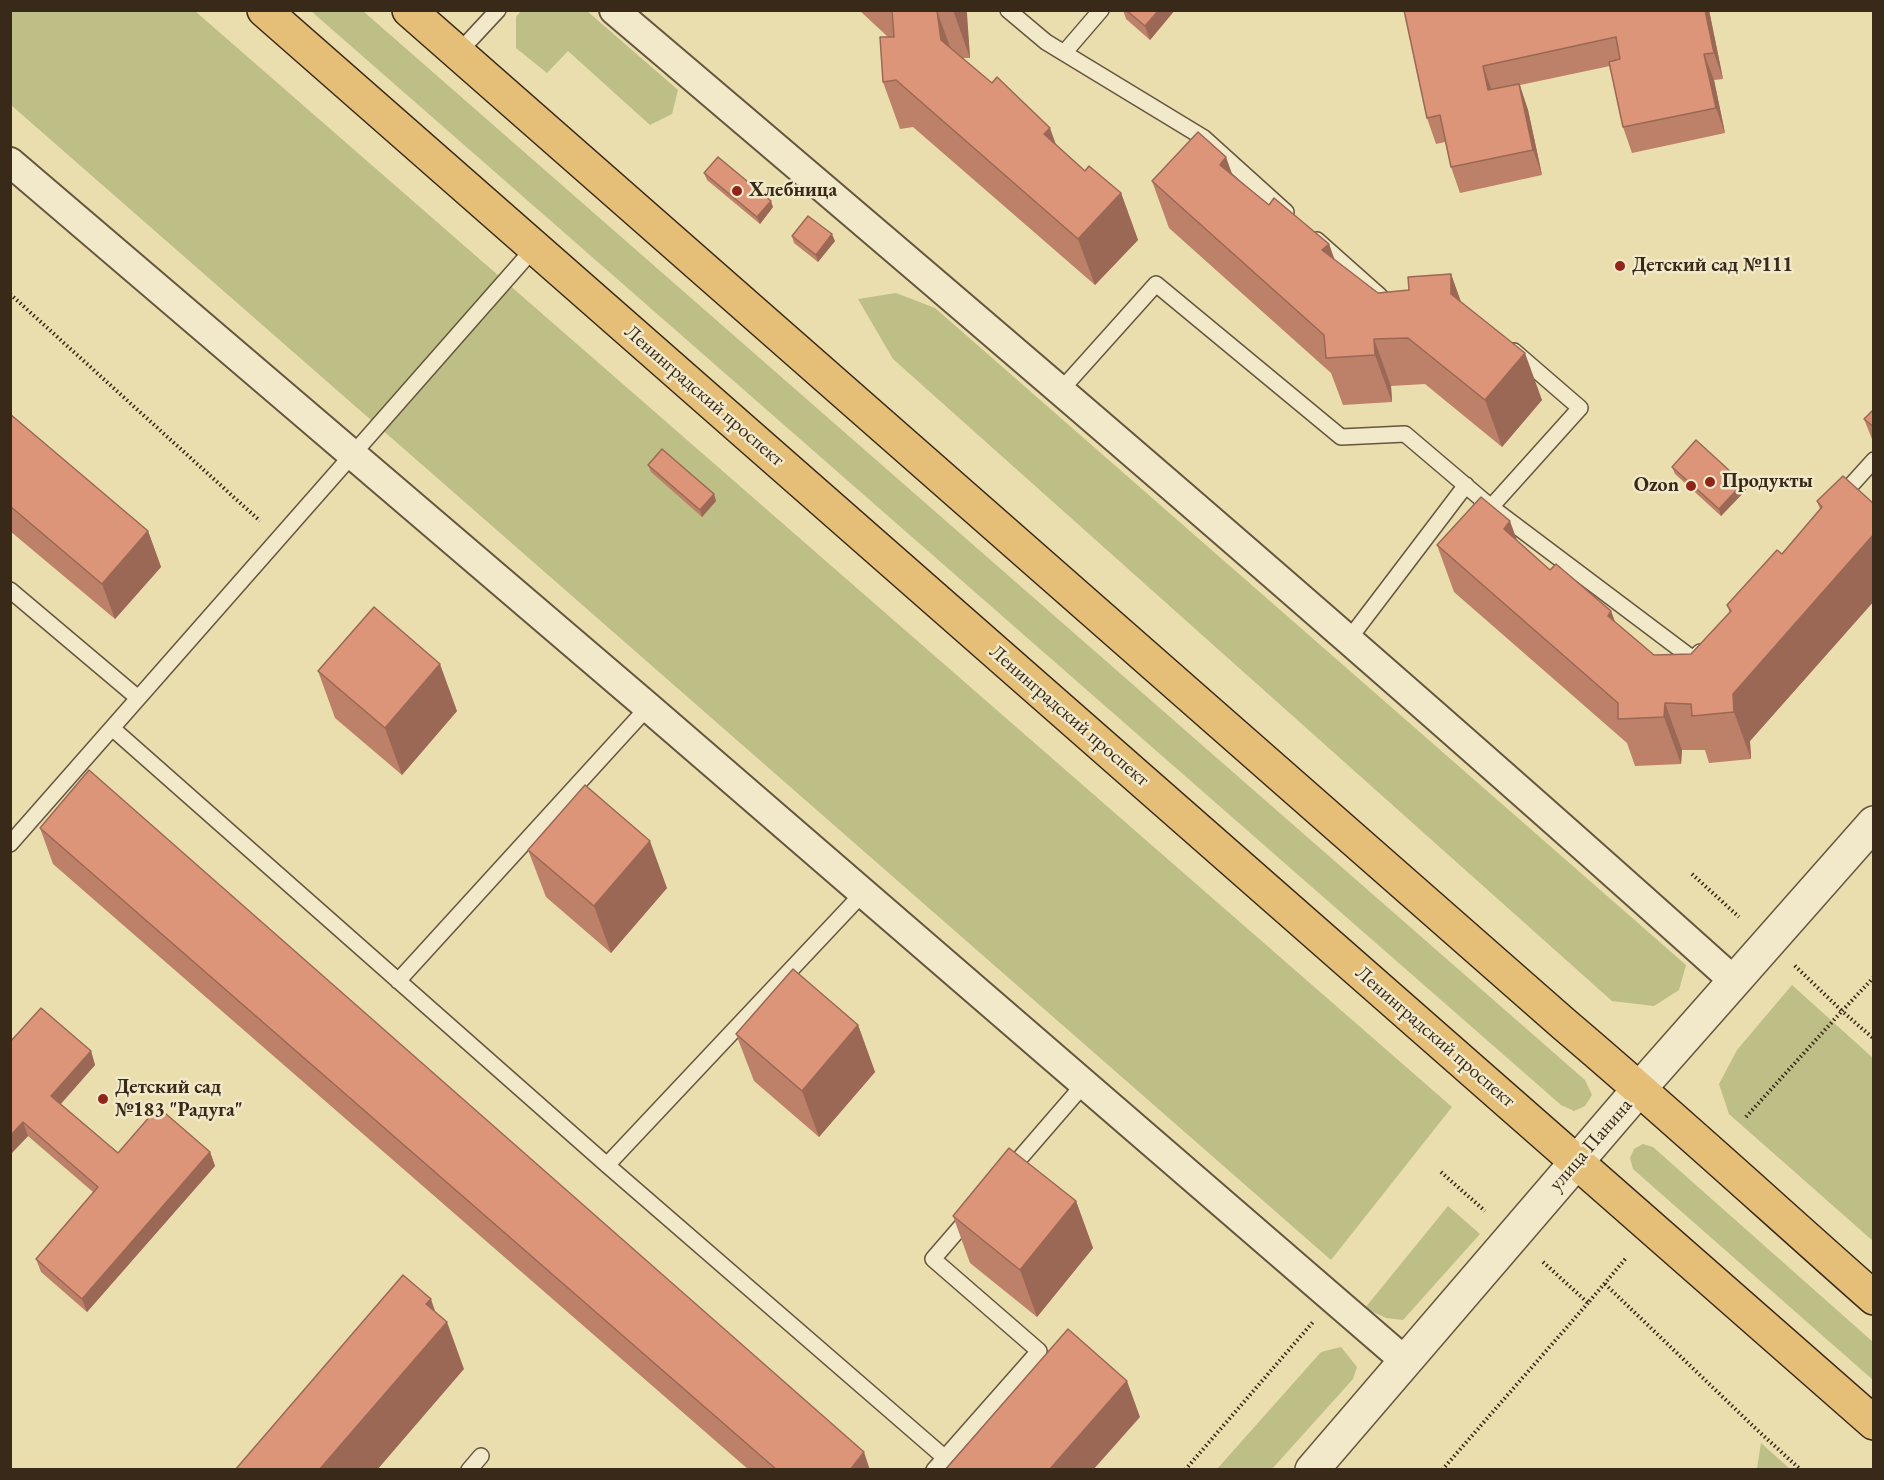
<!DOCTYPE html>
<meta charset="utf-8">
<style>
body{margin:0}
#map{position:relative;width:1884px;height:1480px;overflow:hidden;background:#eaddae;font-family:"EB Garamond",serif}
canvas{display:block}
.frame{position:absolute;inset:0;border:12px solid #392918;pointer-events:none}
</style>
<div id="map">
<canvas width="1884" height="1480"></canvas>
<div class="frame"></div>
</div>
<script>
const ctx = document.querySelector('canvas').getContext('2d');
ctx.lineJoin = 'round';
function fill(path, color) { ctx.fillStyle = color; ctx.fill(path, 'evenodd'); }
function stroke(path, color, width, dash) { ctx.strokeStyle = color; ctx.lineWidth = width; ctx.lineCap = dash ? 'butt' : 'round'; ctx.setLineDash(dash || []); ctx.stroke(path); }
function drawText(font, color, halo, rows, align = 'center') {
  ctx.font = font + ' "EB Garamond",serif'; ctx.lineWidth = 5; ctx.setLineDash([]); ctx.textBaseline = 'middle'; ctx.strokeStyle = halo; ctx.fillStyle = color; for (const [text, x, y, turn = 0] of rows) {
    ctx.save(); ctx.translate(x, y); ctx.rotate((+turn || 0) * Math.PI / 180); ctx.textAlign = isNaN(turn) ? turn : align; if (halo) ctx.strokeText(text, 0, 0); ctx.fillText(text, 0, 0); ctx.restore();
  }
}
fill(new Path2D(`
 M11,11H195L1452,1107L1331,1260L11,105Z
 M311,11H363L1585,1080L1592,1095L1585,1106L1574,1111L1561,1105Z
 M521,11H587L678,90L672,114L650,125L568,51L547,73L516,48V17Z
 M896,293L935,308L1686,965L1679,990L1654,1006L1612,1001L893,359L858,299Z
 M1792,985L1873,1058V1241L1729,1114L1719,1084L1737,1050Z
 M1643,1144L1653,1147L1873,1342V1380L1633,1169L1630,1158L1634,1149Z
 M1448,1206L1480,1234L1403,1320L1386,1318L1365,1308Z
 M1341,1347L1357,1367L1353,1379L1272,1469H1217L1321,1352Z
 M1761,1443L1790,1469H1757Z`), '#bdbf86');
const service = new Path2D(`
 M1008,10L1046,42L1204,138L1286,212
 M458,53L498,10
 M1064,53L1101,10
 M1317,240L1380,296
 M1514,351L1580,408L1491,507L1693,659L1700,652
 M1061,390L1156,284L1341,437L1405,434L1491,507
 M1845,492L1874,460
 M10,590L138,698
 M1349,639L1466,485
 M112,728L607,1165L944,1457
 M10,844L535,247
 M398,981L648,707
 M607,1165L863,893
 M1008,1172L1085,1083
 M469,1470L481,1456
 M934,1470L1039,1351L933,1259L971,1215`);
const minor = new Path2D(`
 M614,10C991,330 1366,650 1734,981
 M10,162L648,707L1405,1361`);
const tertiary = new Path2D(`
 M1312,1470L1640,1088L1874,823`);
const primary = new Path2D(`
 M264,10L1874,1423
 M409,10L1565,1025C1670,1114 1771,1207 1874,1298`);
stroke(service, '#65563e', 18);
stroke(minor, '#65563e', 32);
stroke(tertiary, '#65563e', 36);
stroke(primary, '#392918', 36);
stroke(new Path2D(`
 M10,294L260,521
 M1692,874L1739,917
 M1874,977L1842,1011L1874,1039
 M1746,1117L1842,1011L1793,964
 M1441,1172L1485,1211
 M1543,1262L1588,1303L1627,1257
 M1605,1284L1754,1427L1801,1470
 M1185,1470L1313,1322
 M1442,1470L1588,1303`), '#392918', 4, [1.5, 3]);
stroke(service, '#f1e9ca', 15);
stroke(minor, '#f1e9ca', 28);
stroke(tertiary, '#f1e9ca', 33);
stroke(primary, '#e5be77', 33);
fill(new Path2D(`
 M859,10H966L970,58H962L1085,171L1121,193L1138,240L1095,285L913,127L900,129L883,82L888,37Z
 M1123,10H1175L1150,40L1126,19Z
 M1404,10H1709L1723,79L1714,80L1725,133L1632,153L1623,127L1610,66L1520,85L1528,110L1542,175L1460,193L1451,167L1445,142L1436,144L1427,118Z
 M704,173L773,207L760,224L707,180Z
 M1233,175L1269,205L1329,244L1334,260L1378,293L1409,290L1451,274L1460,301L1542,400L1502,447L1425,384L1391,386L1392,402L1343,405L1331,373L1169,228L1152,181Z
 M792,236L835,241L818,262L794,243Z
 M1874,409V444L1864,419Z
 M10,414L148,531L161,567L115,619L10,531Z
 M648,465L714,494L716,501L702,517L651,472Z
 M1672,467L1743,483L1746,490L1721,516L1675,474Z
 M1817,501L1874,504V601L1750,741L1751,759L1709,763L1705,750H1682L1681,764L1635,766L1627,743L1454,592L1437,545L1517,540L1550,570L1611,611L1615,622L1654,655L1691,654L1730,613L1727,605L1782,554L1820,509Z
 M318,671L457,711L402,775L335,718Z
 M40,828L870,1470H749L53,864Z
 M528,850L667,888L611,953L546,897Z
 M858,1025L875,1072L819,1137L754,1081L736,1034Z
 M10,1042L91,1051L95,1065L61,1104L118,1153L210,1152L215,1166L87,1312L41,1272L36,1259L93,1192L28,1136L10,1155Z
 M1076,1201L1093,1248L1037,1317L970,1263L953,1216Z`), '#bd8068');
fill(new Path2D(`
 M953,10H966L967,13L970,58Z
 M1159,10H1175L1150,40L1145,26Z
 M1705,10H1709L1723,79L1714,53Z
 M937,11L954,58L941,40Z
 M1704,54L1714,80L1725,133L1716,108Z
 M1483,66L1492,91L1488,90Z
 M1519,84L1528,110L1542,175L1533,150Z
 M1050,128L1067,175L1044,134Z
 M1226,157L1243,204L1220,165Z
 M1121,193L1138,240L1095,285L1078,239Z
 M771,201L773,207L760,224L757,217Z
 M832,234L835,241L818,262L816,255Z
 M1329,244L1346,291L1322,250Z
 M1451,274L1468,321L1451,294Z
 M1374,339L1391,386L1392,402L1375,355Z
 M1525,353L1542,400L1502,447L1485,400Z
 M1743,483L1746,490L1721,516L1719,509Z
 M714,494L716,501L702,517L700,510Z
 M1510,521L1527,568L1504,529Z
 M148,531L161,567L115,619L102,584Z
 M1874,534V601L1750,741L1751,759L1734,712L1733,694Z
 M1611,611L1628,658L1608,616Z
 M440,664L457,711L402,775L385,728Z
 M1665,703L1682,750L1681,764L1664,717Z
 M650,841L667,888L611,953L594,906Z
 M858,1025L875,1072L819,1137L802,1091Z
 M91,1051L95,1065L56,1109L51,1096Z
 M23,1122L28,1136L10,1155V1136Z
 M210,1152L215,1166L87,1312L82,1299Z
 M1076,1201L1093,1248L1037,1317L1020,1270Z
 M431,1299L441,1329L447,1322L464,1369L377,1470H319L426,1304Z
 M1127,1381L1140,1417L1093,1470H1049Z
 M864,1452L870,1470H850Z`), '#9a6855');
const building = new Path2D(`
 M892,10H953L937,11L941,40L992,83L997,77L1050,128L1044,134L1085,171L1089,166L1121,193L1078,239L896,80L883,82L880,37H894Z
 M1126,10H1159L1145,26Z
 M1404,10H1705L1714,53L1704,54L1716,108L1623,127L1609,62L1620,59L1616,37L1483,66L1488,90L1519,84L1533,150L1451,167L1440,115L1427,118Z
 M1198,132L1226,157L1220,165L1269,205L1274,198L1329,244L1322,250L1378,293L1409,290L1408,277L1451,274V294L1525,353L1485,400L1408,338L1374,339L1375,355L1326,358L1324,335L1152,181Z
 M718,157L771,201L757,217L704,173Z
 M808,216L832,234L816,255L792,236Z
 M1874,409V427L1864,419Z
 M10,414L148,531L102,584L10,506Z
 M1696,440L1743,483L1719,509L1672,467Z
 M662,449L714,494L700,510L648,465Z
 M1843,476L1874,504V534L1733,694L1734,712L1692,716L1691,704L1665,703L1664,717L1618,719V703L1437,545L1481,497L1510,521L1504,529L1550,570L1556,564L1611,611L1608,616L1654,655L1691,654L1731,611L1727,605L1777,550L1782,554L1822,507L1817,501Z
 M374,607L440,664L385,728L318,671Z
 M89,770L864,1452L850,1470H777L40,828Z
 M585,785L650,841L594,906L528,850Z
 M793,969L858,1025L802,1091L736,1034Z
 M41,1008L91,1051L51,1096L118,1153L158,1107L210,1152L82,1299L36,1259L98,1187L23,1122L10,1136V1042Z
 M1009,1148L1076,1201L1020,1270L953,1216Z
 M403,1275L431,1299L426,1304L447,1322L319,1470H235Z
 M1068,1329L1127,1381L1049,1470H945Z`);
fill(building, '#dc9579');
stroke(building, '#9a6855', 1.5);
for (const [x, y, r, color] of [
 [737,191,6,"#8f2418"],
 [1620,266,6,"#8f2418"],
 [1710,482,6,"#8f2418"],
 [1691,486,6,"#8f2418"],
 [103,1099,6,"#8f2418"]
]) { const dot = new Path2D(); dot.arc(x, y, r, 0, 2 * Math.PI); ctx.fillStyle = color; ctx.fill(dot); stroke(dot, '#f1e9ca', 2); }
drawText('bold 20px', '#392918', '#f1e9ca', [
 ["Хлебница",749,191],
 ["Детский сад №111",1632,266],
 ["Продукты",1722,482],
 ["Ozon",1679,486,"right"],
 ["Детский сад",115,1088],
 ["№183 \"Радуга\"",115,1111]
], 'left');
drawText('20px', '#392918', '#f1e9ca', [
 ["Ленинградский проспект",704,396,41],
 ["Ленинградский проспект",1069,716,41],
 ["Ленинградский проспект",1435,1037,41],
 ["улица Панина",1591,1145,-49]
]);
</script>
